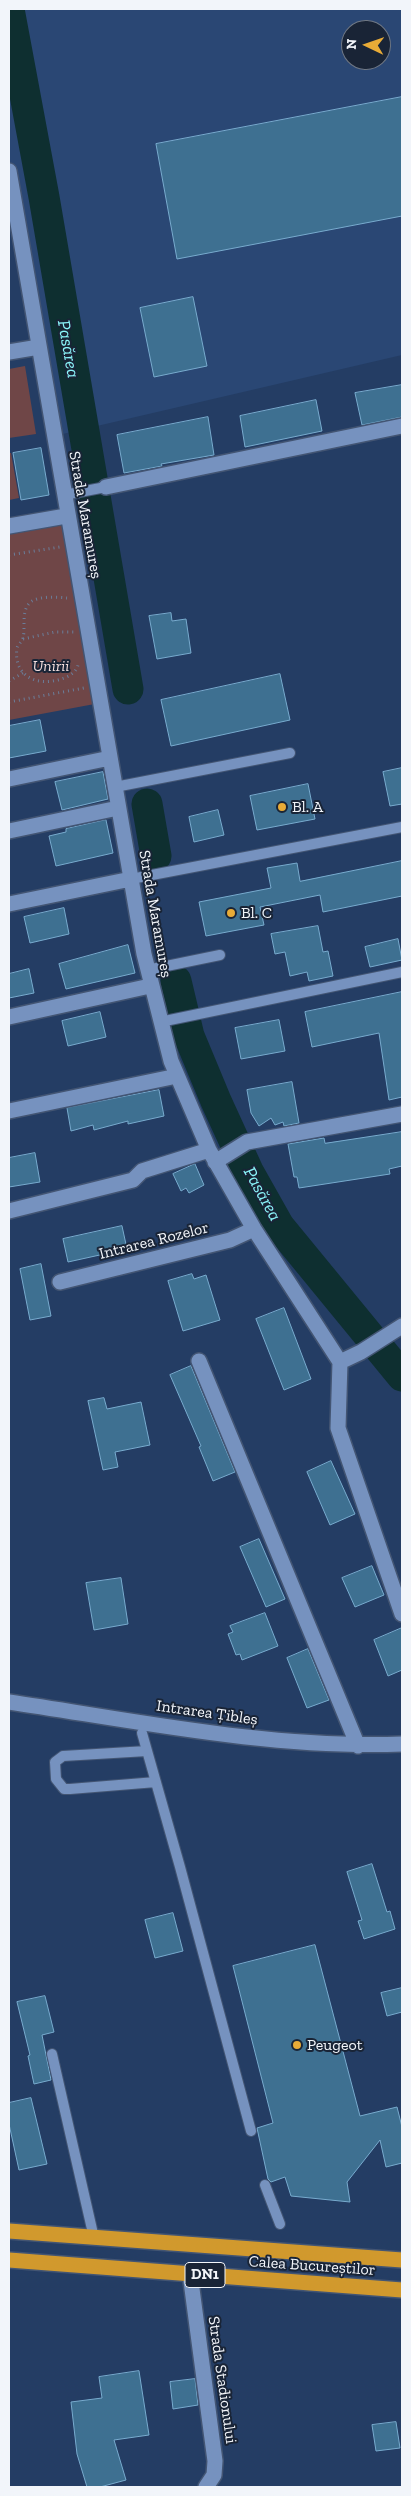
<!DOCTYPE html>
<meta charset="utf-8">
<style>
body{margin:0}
#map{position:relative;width:411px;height:2496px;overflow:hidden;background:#243d64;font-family:"Zilla Slab",serif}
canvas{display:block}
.frame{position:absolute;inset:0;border:10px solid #f2f5fa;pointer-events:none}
.north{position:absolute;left:341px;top:20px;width:50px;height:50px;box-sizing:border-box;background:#192436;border:1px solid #707884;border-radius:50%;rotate:273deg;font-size:14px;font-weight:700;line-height:20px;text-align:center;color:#f2f5fa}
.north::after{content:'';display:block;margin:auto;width:18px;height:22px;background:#e8ab37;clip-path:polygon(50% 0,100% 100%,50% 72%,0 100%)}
</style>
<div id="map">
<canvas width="411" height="2496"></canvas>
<div class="frame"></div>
<div class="north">N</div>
</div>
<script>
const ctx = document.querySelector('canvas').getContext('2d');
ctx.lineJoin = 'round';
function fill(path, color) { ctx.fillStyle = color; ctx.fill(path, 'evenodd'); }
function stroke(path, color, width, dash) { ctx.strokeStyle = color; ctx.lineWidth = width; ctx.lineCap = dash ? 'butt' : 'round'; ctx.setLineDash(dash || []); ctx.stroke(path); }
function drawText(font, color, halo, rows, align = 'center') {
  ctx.font = font + ' "Zilla Slab",serif'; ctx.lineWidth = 4; ctx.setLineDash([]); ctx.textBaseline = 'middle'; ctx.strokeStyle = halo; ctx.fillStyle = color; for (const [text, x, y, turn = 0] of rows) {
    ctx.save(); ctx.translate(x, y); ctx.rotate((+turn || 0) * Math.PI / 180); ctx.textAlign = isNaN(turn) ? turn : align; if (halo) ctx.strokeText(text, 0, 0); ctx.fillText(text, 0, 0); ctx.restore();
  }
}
fill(new Path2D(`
 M9,9H402V355L54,436L9,171ZM351,30H381V60H351Z`), '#2a4774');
fill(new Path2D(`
 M25,366L36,434L9,438V369Z
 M9,453H11L19,498L9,500Z
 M66,516L100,703L9,720V526Z`), '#6f4647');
stroke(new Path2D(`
 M9,9L44,197L128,689
 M147,804L156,856
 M176,981L189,1036L216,1101L248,1171L279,1226L402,1376`), '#0e2f30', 31);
const building = new Path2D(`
 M402,97V216L177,259L156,144Z
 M193,297L207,366L154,377L140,308Z
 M402,385V417L362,425L355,393Z
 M316,400L322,431L245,447L240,416Z
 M208,417L214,455L161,464L162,466L124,473L117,435Z
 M41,448L49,495L21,500L13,453Z
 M171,613L172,621L186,619L191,653L157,659L149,616Z
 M280,674L290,720L171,746L161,700Z
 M40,720L46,751L9,758V726Z
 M402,768V804L390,806L383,772Z
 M103,772L108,799L62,810L55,782Z
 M308,784L315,819L257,830L250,796Z
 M218,810L224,835L194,842L189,817Z
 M106,820L113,853L56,866L49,836L66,832V829Z
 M402,861V896L323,912L320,895L260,907L264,925L206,936L199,902L271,888L267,868L297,863L300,881Z
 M64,908L69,934L30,943L24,917Z
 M318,926L323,952L328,951L333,976L309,981L307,972L290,976L285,952L275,954L271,934Z
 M398,939L402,960L370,967L365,947Z
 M128,945L135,973L66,989L59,964Z
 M29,969L34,993L9,998V974Z
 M402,992V1097L389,1100L379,1033L312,1047L305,1012Z
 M100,1012L106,1037L68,1046L62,1021Z
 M279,1020L285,1051L241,1059L235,1028Z
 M292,1082L299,1123L284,1126L283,1122L275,1125L271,1118L259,1126L251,1113L247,1090Z
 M159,1090L164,1116L128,1124V1121L94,1130L93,1125L71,1131L67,1108Z
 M402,1132V1166L389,1169L390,1174L299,1188L297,1177H294L288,1144L324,1138L325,1143Z
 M35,1153L40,1182L9,1187V1158Z
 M195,1164L204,1185L189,1193L186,1188L181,1191L173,1174Z
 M122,1226L127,1249L68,1262L63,1239Z
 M41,1264L51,1316L30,1320L20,1269Z
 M192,1274L194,1279L206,1275L220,1320L183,1331L168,1281Z
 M284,1308L311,1379L284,1390L256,1319Z
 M191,1366L235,1472L213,1481L199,1447L201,1446L170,1375Z
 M104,1398L107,1409L141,1402L150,1445L115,1452L118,1467L103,1470L88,1401Z
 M331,1461L355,1514L330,1525L307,1472Z
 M259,1539L285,1599L266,1607L240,1547Z
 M372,1566L384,1595L355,1607L342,1578Z
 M121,1578L128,1624L94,1630L86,1583Z
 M265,1613L278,1646L242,1660L240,1654L236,1655L228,1634L233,1632L230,1626Z
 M402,1628V1670L388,1676L374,1640Z
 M308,1649L329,1700L307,1708L287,1658Z
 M372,1864L387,1912L390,1911L395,1929L364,1939L358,1921L362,1920L347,1872Z
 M173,1913L183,1951L155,1958L145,1920Z
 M315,1945L360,2116L397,2107L402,2127V2163L386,2167L380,2140L347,2182L350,2202L291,2196L285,2177L271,2182L268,2179L257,2128L273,2123L233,1966Z
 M402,1988V2012L387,2016L381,1993Z
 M45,1996L54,2032L42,2035L51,2080L34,2084L28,2056L30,2055L17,2002Z
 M31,2098L47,2164L19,2170L9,2124V2103Z
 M139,2371L149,2435L114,2440L126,2480L100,2487H87L77,2454L71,2402L102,2398L99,2377Z
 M195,2379L198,2405L173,2409L170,2382Z
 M396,2422L400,2448L376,2451L372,2425Z`);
fill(building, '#3e7091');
stroke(building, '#78abce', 1);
const lane = new Path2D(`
 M64,495L106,487
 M115,787L290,753
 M131,879L402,827
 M147,970L220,955
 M160,1022L402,972
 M142,1733L180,1867L251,2131
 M147,1751L63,1756L55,1762L56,1779L64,1789H70L156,1782
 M52,2054L94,2238
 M265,2185L280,2224`);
const street = new Path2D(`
 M9,171L144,954L171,1061L209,1150L254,1229L340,1362L338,1428L402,1614
 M9,352L39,347
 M106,487L402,426
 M9,526L66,516
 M9,779L110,758
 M9,831L118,808
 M9,904L131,879
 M9,1017L150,986
 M9,1111L177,1076
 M215,1162L247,1142L402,1114
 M9,1211L133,1180L142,1171L209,1150
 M60,1282L230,1240L254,1229
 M199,1361L358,1746
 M340,1362L361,1352L402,1326
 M9,1702C137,1721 272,1749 402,1744
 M190,2274L215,2461L214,2475L206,2487`);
const highway = new Path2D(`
 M9,2231L402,2260
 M9,2260L402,2290`);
stroke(lane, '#435573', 12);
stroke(street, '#435573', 18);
stroke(highway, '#435573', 18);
stroke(new Path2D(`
 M9,555L60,547
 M67,598C57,597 41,596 32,601C20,609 26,627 23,638C22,642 18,644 17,648C13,676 37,687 61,679C68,677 76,673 78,665
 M23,639L55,632H74
 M9,681L23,673
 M9,702L84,688`), '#6b7d98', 3, [1, 4]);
stroke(lane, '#7692bf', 10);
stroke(street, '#7692bf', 15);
stroke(highway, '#d1992d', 15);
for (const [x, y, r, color] of [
 [282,807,5,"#e8ab37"],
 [231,913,5,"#e8ab37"],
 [297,2045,5,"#e8ab37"]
]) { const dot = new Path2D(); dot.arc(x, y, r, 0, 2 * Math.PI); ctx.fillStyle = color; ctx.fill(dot); stroke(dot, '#192436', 2); }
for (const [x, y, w] of [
 [205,2275,40]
]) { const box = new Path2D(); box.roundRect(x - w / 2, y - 12.5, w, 25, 4); ctx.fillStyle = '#192436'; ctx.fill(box); stroke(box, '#f2f5fa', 1); }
drawText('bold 15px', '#f2f5fa', null, [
 ["DN1",205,2275]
]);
drawText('16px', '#f2f5fa', '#192436', [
 ["Strada Maramureș",85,515,80],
 ["Strada Maramureș",155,914,80],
 ["Intrarea Rozelor",154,1241,-14],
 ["Intrarea Țibleș",207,1713,8],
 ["Calea Bucureștilor",312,2266,4],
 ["Strada Stadionului",222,2380,82]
]);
drawText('italic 16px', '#f4dedd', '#192436', [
 ["Unirii",51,666]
]);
drawText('16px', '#f2f5fa', '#192436', [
 ["Bl. A",292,807],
 ["Bl. C",241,913],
 ["Peugeot",307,2045]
], 'left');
drawText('italic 18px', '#8bf5fa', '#192436', [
 ["Pasărea",68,349,80],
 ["Pasărea",262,1194,61]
]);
</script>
